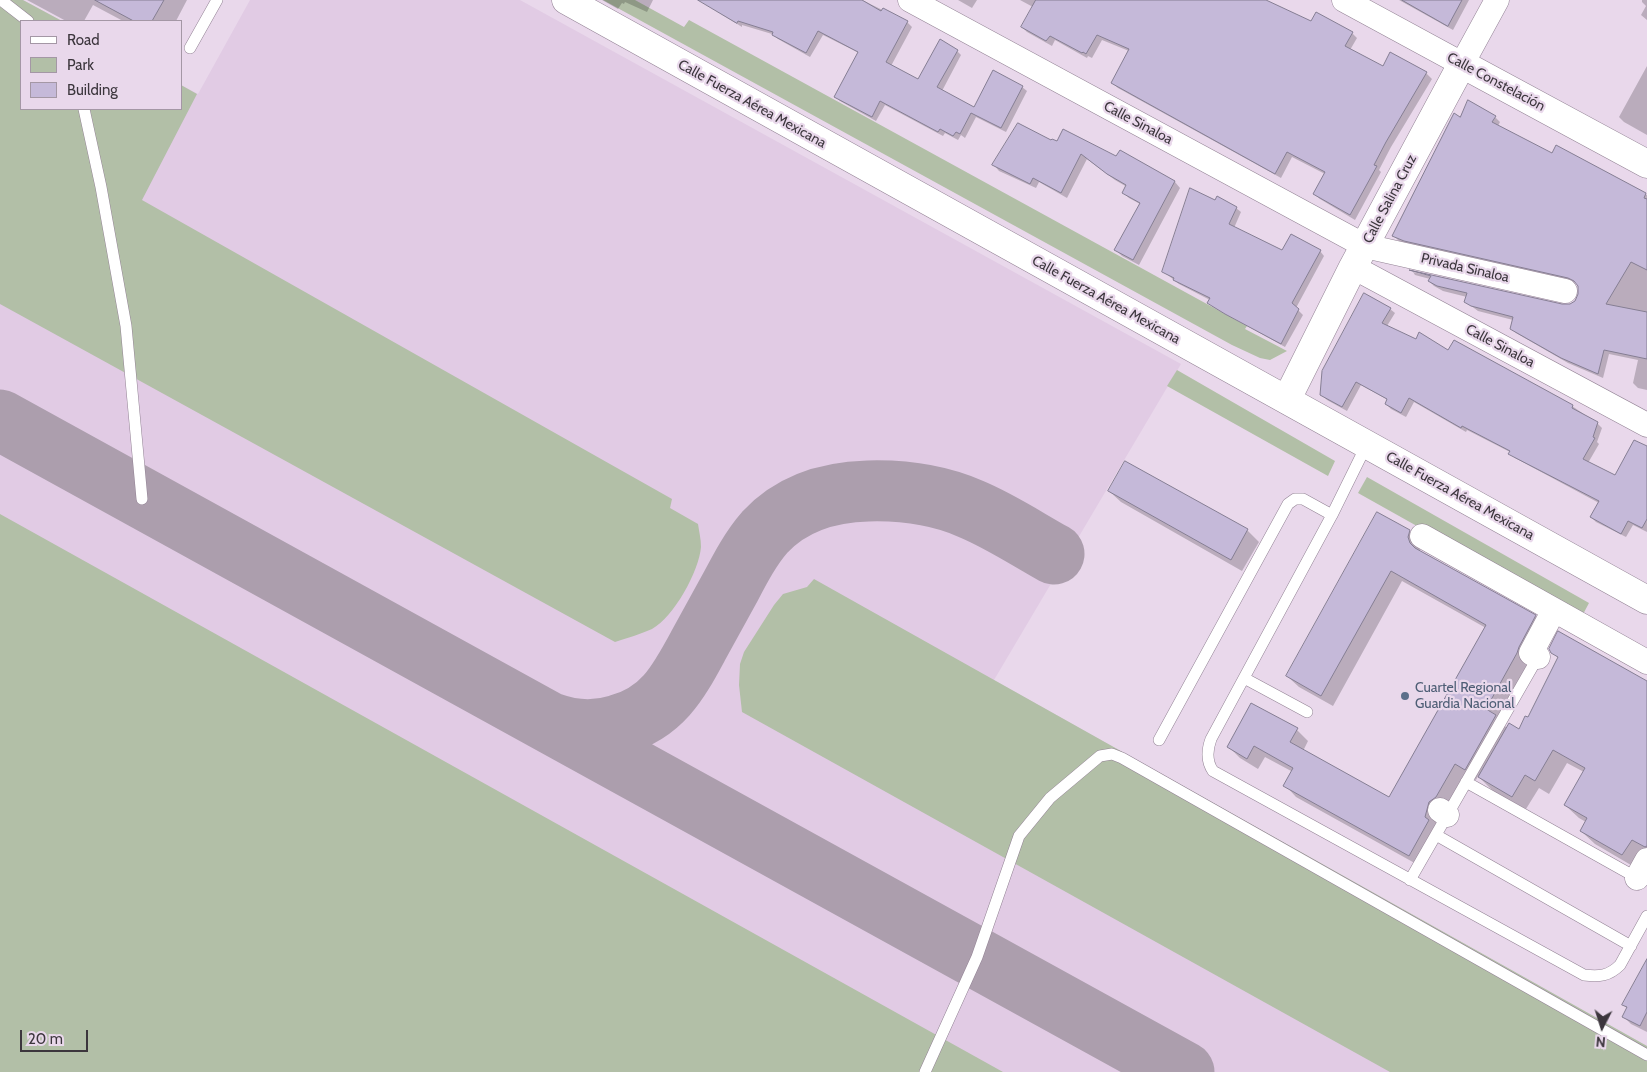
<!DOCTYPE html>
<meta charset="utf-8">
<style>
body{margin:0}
#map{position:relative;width:1647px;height:1072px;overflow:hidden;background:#e9d8eb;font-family:Cabin,sans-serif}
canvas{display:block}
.legend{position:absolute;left:20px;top:20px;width:162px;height:90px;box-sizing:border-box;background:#e9d8eb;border:1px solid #a497a5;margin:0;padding:6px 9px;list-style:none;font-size:15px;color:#3c363d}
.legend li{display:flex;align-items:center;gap:10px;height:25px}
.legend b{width:25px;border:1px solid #a497a5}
.north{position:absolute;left:1577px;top:1002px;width:50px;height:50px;-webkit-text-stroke:4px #e9d8eb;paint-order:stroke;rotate:185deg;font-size:14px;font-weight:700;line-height:20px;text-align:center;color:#3c363d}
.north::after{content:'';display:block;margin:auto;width:18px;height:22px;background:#3c363d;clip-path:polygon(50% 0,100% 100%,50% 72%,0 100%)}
.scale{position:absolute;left:20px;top:1030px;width:68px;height:22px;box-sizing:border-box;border:2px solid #3c363d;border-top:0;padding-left:6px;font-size:15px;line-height:18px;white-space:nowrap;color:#3c363d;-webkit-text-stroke:4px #e9d8eb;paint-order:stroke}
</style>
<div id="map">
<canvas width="1647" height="1072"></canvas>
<ul class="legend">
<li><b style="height:6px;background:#fff"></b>Road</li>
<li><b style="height:14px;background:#b2bfa7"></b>Park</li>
<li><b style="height:14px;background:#c5b9d9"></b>Building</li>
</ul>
<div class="north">N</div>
<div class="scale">20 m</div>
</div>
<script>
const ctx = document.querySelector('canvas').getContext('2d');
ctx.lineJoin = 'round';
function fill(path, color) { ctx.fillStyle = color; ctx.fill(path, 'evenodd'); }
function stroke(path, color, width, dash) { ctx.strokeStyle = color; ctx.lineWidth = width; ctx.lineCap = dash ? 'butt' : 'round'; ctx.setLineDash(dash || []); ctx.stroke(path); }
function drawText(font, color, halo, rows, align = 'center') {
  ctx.font = font + ' Cabin,sans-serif'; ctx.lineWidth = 4.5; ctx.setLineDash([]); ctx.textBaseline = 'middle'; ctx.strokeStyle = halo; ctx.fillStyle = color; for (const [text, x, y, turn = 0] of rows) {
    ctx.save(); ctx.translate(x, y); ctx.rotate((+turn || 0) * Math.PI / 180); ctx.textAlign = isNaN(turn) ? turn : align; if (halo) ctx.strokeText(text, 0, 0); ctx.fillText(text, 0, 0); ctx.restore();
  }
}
fill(new Path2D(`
 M0,0H23L62,21H21V109H181V85L198,94L250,0H520L1181,364L994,680L1647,1046V1072H0Z`), '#e1cbe4');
fill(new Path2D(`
 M0,0H23L62,21H21V109H181V85L197,94L142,200L672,499L670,508L698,524C699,531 701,539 701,547C699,571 674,617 652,629C641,634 627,638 615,642L0,304Z
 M603,0H635L684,27L689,20L1247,326L1245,329L1287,351L1270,360L1260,358L1232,345Z
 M1177,370L1335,461L1328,476L1167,386Z
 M1367,477L1589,603L1581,618L1358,493Z
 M0,514L1003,1072H0Z
 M814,579L1647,1046V1072H1390L742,712L739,685L740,664L744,652L774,605L783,594L807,587Z`), '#b2bfa7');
fill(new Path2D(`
 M27,0H187L176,21H123L93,5L84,21H66Z
 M602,0H653L647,12L625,2L624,4L622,3L618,9Z
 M699,0H862L907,22L912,27L891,66L919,80L957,51L961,55L942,91L974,109L1022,87L1027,91L1006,132L976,117L965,138L961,135L958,140L945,133L943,136L885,105L876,121L840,101L835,96L859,53L823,35L810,57L778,39L772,34L742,25V27Z
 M958,0H977L972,8Z
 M1020,0H1263L1311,23L1352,33L1357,38L1350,50L1384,68L1426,73L1432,79L1391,147L1379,170L1381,172L1355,220L1320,199L1314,194L1325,174L1292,157L1281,178L1118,88L1112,83L1129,51L1102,40L1092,58L1088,56L1087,58L1055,40L1052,46L1027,32L1022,27L1033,7Z
 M1399,0H1469L1453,30Z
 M1642,0H1647V20L1641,15L1646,6L1642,2Z
 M1647,66V135L1624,122L1619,117Z
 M1495,117L1500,122L1498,126L1552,154L1557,146L1647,195V390L1638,388L1633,383L1638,360L1609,354L1603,378L1568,363L1516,333L1511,328L1513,320L1478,311L1466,302L1467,297L1443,291L1434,286L1429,281L1430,279L1415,275L1413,272L1562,306L1569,305L1576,302L1580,294L1578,284L1574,282L1410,245L1399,241L1394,236L1460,118Z
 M1052,142L1117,158L1120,151L1175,182L1180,188L1139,265L1122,256L1116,250L1140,204L1129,198L1123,192L1127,187L1115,180L1087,159L1067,198L1039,182L1036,188L999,171L994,165Z
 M1215,202L1236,208L1241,212L1234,228L1282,252L1320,251L1324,256L1296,308L1303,315L1285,347L1213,307L1209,303L1210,300L1179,284L1164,272Z
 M1390,309L1395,313L1387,326L1417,341L1449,352L1572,406L1597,423L1602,428L1597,442L1599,444L1588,463L1615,477L1647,448V532L1633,525L1626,537L1596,522L1591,517L1599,503L1515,458L1510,452L1467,430L1466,432L1414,402L1406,417L1391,409L1386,404L1388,400L1361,385L1347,411L1327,400L1322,395Z
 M1109,491L1247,530L1259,542L1242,571L1121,502Z
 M1409,531L1420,542V552L1535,616L1546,627L1528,665L1498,719L1507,728L1520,730L1528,719L1559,659L1552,652L1647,683V853L1636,868L1595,844L1581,831L1586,822L1579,818L1565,805L1584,772L1567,763L1549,794L1539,788L1526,809L1493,791L1478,776L1476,780L1466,775L1436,828L1420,866L1296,797L1285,785L1293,772L1265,757L1258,769L1240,758L1229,747L1252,705L1297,730L1308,741L1303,751L1390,799L1486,628L1402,581L1333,706L1299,687L1287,676Z
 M1647,970V1032L1631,1024L1624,1017L1628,1009L1623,1005Z`), '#0003');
stroke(new Path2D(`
 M0,420L1184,1072
 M551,723C573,731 596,732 618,725C662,713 678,683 698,646C709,626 720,606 731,586C741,567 751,548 765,532C792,503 830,492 868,491C902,490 939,495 971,509C1000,521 1027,539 1054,554`), '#ac9ead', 61);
const building = new Path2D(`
 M95,0H164L152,21H134Z
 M698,0H862L881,11L883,8L908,21L886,62L918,79L940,39L958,50L937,87L974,107L993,70L1023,86L1001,128L971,113L960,134L956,132L953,136L940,129L938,132L880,101L872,117L834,97L858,52L818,31L806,53L772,35L773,32L738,21L737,23Z
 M1036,0H1266L1311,21L1316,12L1353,32L1345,46L1383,66L1390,52L1427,72L1386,142L1374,165L1377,166L1350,215L1313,194L1325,172L1287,152L1275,174L1111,83L1129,49L1097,35L1086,54L1083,52L1082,53L1050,36L1046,41L1021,27Z
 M1402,0H1462L1448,26Z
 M1468,100L1496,116L1492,122L1552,153L1556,145L1646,193L1644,198L1647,199V270L1631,262L1606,304L1647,312V359L1604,350L1598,374L1561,358L1510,329L1513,317L1471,306L1464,302L1467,293L1437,286L1428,281L1431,276L1409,270L1562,304H1570L1575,301L1578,294V286L1574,281L1568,278L1404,241L1392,236L1454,113L1460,117Z
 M1018,123L1051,140L1052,139L1057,141L1063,129L1116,156L1120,150L1175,181L1133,260L1114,250L1140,203L1122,193L1126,185L1107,174L1081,154L1061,193L1033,178L1030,184L992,165Z
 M1190,188L1215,200L1217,196L1237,207L1229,224L1282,250L1291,234L1321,250L1292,303L1299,309L1281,344L1225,314L1207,303L1210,298L1173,280L1174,278L1162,272Z
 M1364,293L1391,308L1382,323L1416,339L1419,332L1448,350L1454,340L1573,405L1572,408L1598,422L1593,437L1595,438L1583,459L1615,475L1634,440L1647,446V519L1642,528L1628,521L1621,534L1590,517L1599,501L1508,454L1510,451L1462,426L1461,428L1409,398L1401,413L1385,404L1387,399L1356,382L1342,407L1320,395L1322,371Z
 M1125,461L1248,529L1231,560L1108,491Z
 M1377,512L1410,530L1408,537L1410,543L1415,548L1536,615L1519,647L1517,653L1486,709L1496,715L1465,770L1455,764L1436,797L1429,802L1425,817L1429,820L1409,856L1283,786L1293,768L1254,746L1247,759L1227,747L1251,703L1298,728L1290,742L1389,797L1486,625L1391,571L1321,696L1286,676Z
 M1558,631L1647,681V846L1645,847L1632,840L1622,855L1580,831L1587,818L1564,805L1585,768L1553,750L1535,781L1525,775L1512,797L1478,777L1509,723L1519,729L1525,716L1528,717L1558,657L1551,653L1549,649Z
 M1647,959V1012L1640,1026L1622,1017L1627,1007L1622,1005Z`);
fill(building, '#c5b9d9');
stroke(building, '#857e93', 1);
const lane = new Path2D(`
 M1,0L28,21
 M190,48L217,0
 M84,109L101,187L126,326L142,499
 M1367,444L1332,515L1211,739C1207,750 1206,761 1213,771L1584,975C1599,977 1609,976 1620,965L1647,916
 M1244,678L1307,712
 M1159,740L1288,504L1295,499H1303L1332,515
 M1466,782L1639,879
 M1436,835L1631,946
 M1410,880L1538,657
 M925,1072L977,957L1019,836L1050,798L1100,756L1112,754L1122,758L1647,1055`);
const street = new Path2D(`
 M910,0L1365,246L1565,291
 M1344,0L1462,64L1497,0
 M1353,267L1647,425
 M1422,536L1647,662
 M1538,657L1531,653L1554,610
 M1440,810L1447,815
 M1637,878L1647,860`);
const secondary = new Path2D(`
 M566,0L1647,600
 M1287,399L1353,267L1462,64L1647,164`);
stroke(lane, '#928294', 12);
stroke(street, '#928294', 25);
stroke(secondary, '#928294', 29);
stroke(lane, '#fff', 11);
stroke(street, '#fff', 24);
stroke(secondary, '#fff', 28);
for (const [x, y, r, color] of [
 [1405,696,5,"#5c6f8a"]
]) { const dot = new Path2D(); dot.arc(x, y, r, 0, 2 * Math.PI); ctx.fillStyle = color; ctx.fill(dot); stroke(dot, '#e9d8eb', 2); }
drawText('14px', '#3c363d', '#e9d8eb', [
 ["Calle Constelación",1496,82,28],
 ["Calle Fuerza Aérea Mexicana",752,104,29],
 ["Calle Sinaloa",1138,123,28],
 ["Calle Salina Cruz",1390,199,-62],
 ["Privada Sinaloa",1465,268,13],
 ["Calle Fuerza Aérea Mexicana",1106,300,29],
 ["Calle Sinaloa",1500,346,28],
 ["Calle Fuerza Aérea Mexicana",1460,496,29]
]);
drawText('14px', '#4e5e75', '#e9d8eb', [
 ["Cuartel Regional",1415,688],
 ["Guardia Nacional",1415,704]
], 'left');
</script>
